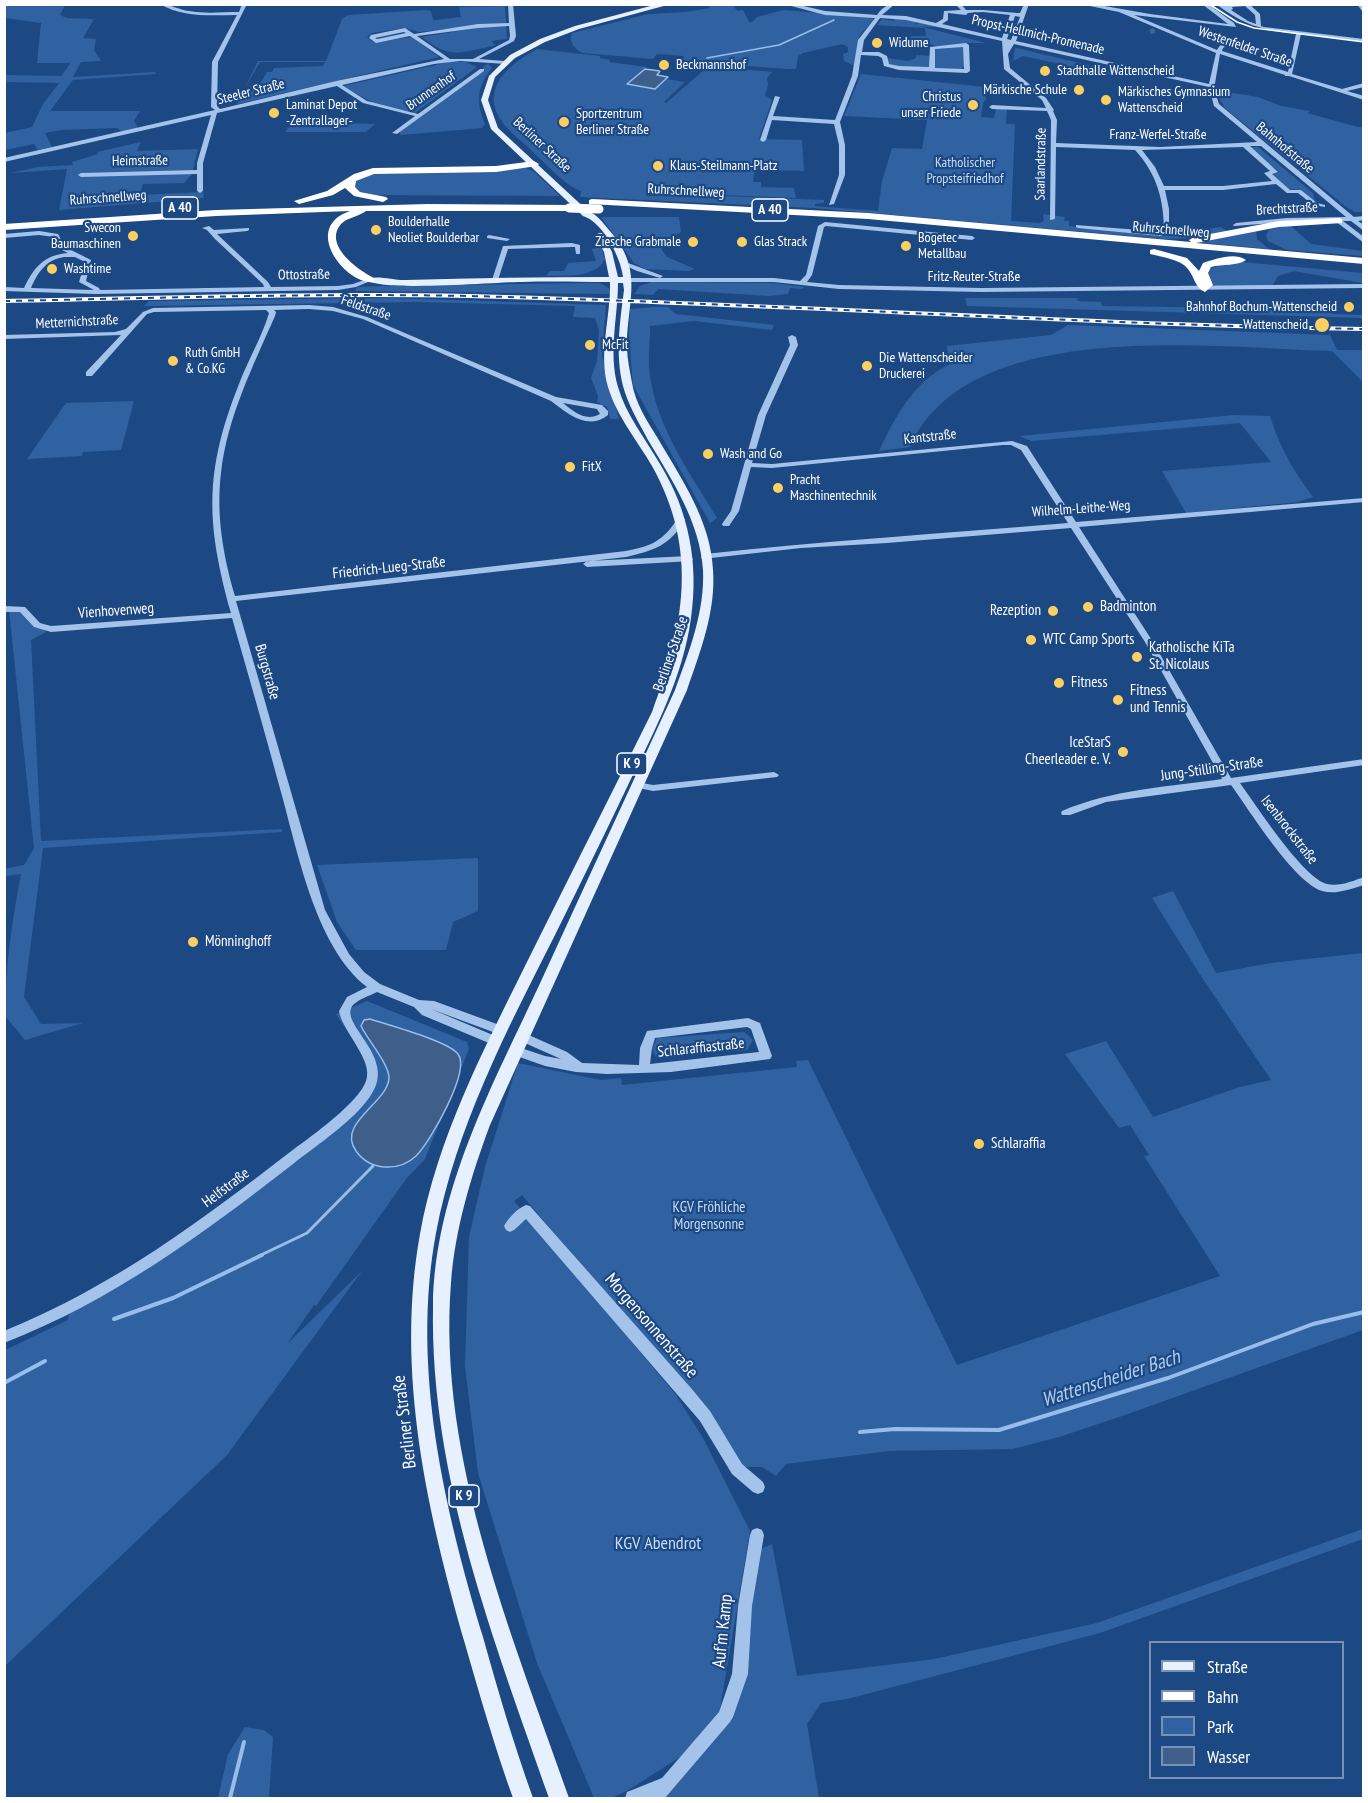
<!DOCTYPE html>
<meta charset="utf-8">
<style>
body{margin:0}
#map{position:relative;width:1368px;height:1803px;overflow:hidden;background:#1c4984;font-family:"PT Sans Narrow",sans-serif}
canvas{display:block}
.frame{position:absolute;inset:0;border:6px solid #fff;pointer-events:none}
.legend{position:absolute;left:1149px;top:1641px;width:195px;height:138px;box-sizing:border-box;background:#1c4984;border:2px solid #7792b5;margin:0;padding:8px 10px;list-style:none;font-size:18px;color:#fff}
.legend li{display:flex;align-items:center;gap:12px;height:30px}
.legend b{width:30px;border:2px solid #7792b5}
</style>
<div id="map">
<canvas width="1368" height="1803"></canvas>
<div class="frame"></div>
<ul class="legend">
<li><b style="height:8px;background:#e7f0fe"></b>Straße</li>
<li><b style="height:8px;background:#fff"></b>Bahn</li>
<li><b style="height:16px;background:#3062a2"></b>Park</li>
<li><b style="height:16px;background:#3e5f8a"></b>Wasser</li>
</ul>
</div>
<script>
const ctx = document.querySelector('canvas').getContext('2d');
ctx.lineJoin = 'round';
function fill(path, color) { ctx.fillStyle = color; ctx.fill(path, 'evenodd'); }
function stroke(path, color, width, dash) { ctx.strokeStyle = color; ctx.lineWidth = width; ctx.lineCap = dash ? 'butt' : 'round'; ctx.setLineDash(dash || []); ctx.stroke(path); }
function drawText(font, color, halo, rows, align = 'center') {
  ctx.font = font + ' "PT Sans Narrow",sans-serif'; ctx.lineWidth = 4.5; ctx.setLineDash([]); ctx.textBaseline = 'middle'; ctx.strokeStyle = halo; ctx.fillStyle = color; for (const [text, x, y, turn = 0] of rows) {
    ctx.save(); ctx.translate(x, y); ctx.rotate((+turn || 0) * Math.PI / 180); ctx.textAlign = isNaN(turn) ? turn : align; if (halo) ctx.strokeText(text, 0, 0); ctx.fillText(text, 0, 0); ctx.restore();
  }
}
fill(new Path2D(`
 M4,5H65L60,15L67,18L94,19L83,38L96,39L94,50L101,61L81,62L73,77L155,72L156,74L73,80L50,111H140L134,121L138,128L122,132L117,128L61,130L45,133L52,147L38,150L34,144L5,150V133L32,127L43,104L59,83L5,82V75L61,76L71,63H37L41,23L5,18Z
 M708,5H733L737,11L743,10L749,22H752L757,17L783,10L873,17V20L859,36L855,66L844,61L843,54L848,52V47L842,44L803,53L798,56L796,69H787L682,61L684,56L657,54L653,59L582,53C575,49 568,42 572,33L648,14L686,12L710,8Z
 M505,6L506,23L419,32L405,28L372,33L367,37L371,41L376,42L412,37L439,57L237,104L258,61H326L342,19L348,15L426,10L431,11L433,20H436L461,17L459,7ZM260,62H325L323,66L274,68L272,72H267L260,84L244,95L246,97L242,93Z
 M895,18L917,22L914,25L919,23L943,28L919,26L986,43H964L967,63L960,70L900,67L888,64L887,58L908,61L916,58V55L933,56V49L939,47L927,43V40H911V36H926L925,28L877,25L882,19L895,21L893,19Z
 M506,26L507,39L491,41L495,45L492,46C459,53 449,59 422,37L482,27Z
 M1015,48L1021,49L1125,74L1121,77L1023,56L1013,61Z
 M537,49L600,56V58L610,60L609,62L647,67L628,83L655,88L666,79L685,82L664,102L666,103L704,70L719,67L772,72L767,78L768,85L765,95L772,100L759,139L802,140L804,171L755,170L753,182H761V187L794,188L796,198L647,192L646,196L671,194L824,200V203L815,204V206L878,211L882,181L892,148L922,149L927,120L844,116L861,74L985,87L986,99L983,103L981,117L994,118L996,109H1007L1006,124H1015L1011,221L1039,223L1044,221L1043,214L1065,217L1064,221H1069V226L1157,236L1221,227L1228,232L1194,238L1165,239L814,208L580,197L581,191C567,187 546,164 534,153C524,142 509,133 501,120C479,87 512,63 537,49Z
 M449,62H465L477,67L415,113L375,104L343,86Z
 M488,63L492,68C476,88 476,102 485,124L482,128L401,135L398,131L484,69L482,68Z
 M1214,90L1258,97L1281,106L1310,111L1307,113L1358,127H1363V212H1355L1345,206L1225,108Z
 M293,122L375,124L366,132H285Z
 M141,142L137,151L198,149L192,174L184,183L143,184L139,195L203,192L204,198L59,210L67,169L11,173L38,167L73,165L72,162L98,154L97,152Z
 M1249,147H1258L1313,193L1315,202L1301,190L1288,189L1272,174L1279,172Z
 M525,168L533,171L560,196L376,195L361,192L353,186L354,182L368,174Z
 M601,217H679L681,232L669,239L661,249L667,257L695,269L688,271L645,269L634,263Z
 M1290,225L1311,244L1363,251V256L1287,250L1268,241L1266,235L1269,230Z
 M1256,230L1257,239L1269,249L1193,242Z
 M601,247L605,259C595,279 565,275 546,276L550,271H564L568,263L596,261L592,249Z
 M1230,261L1363,273V283L1294,271L1278,276L1272,286H1216L1210,283L1207,270Z
 M652,282L773,283L805,287L802,289L790,288L788,294L769,296L658,289L653,295L634,294L640,286Z
 M590,283H600L610,289V294L355,291L357,287L382,286Z
 M389,298L606,305L602,355L619,419H610L607,407L597,402L598,396L591,378L597,361L599,330L595,318L573,317L575,306L417,302L144,306L149,301Z
 M965,298H1077L1078,301L1101,302L1102,306L1307,309L1316,312L1325,309L1333,314L1363,315V318L967,306Z
 M655,307H668L676,314L774,325L772,330L694,321L650,326C650,344 647,364 651,382C660,432 691,475 717,518L710,523L633,385L629,336L630,309Z
 M1068,325L1330,335L1337,350H1363V382L1332,351C1216,348 967,315 910,447L879,451C895,417 914,381 950,364L947,346L1051,335Z
 M134,401L121,450L83,452L82,456L27,459L66,403Z
 M1234,415L1270,416C1279,446 1294,472 1313,497L1298,502L1186,513L1162,471L1271,462L1240,423L1031,441L1020,436Z
 M9,610L21,611L34,627L44,629L46,632L31,640L41,841L282,829V832L43,848L24,997L41,1024L83,1023L25,1040L5,1016C5,968 12,921 21,874L5,876L4,869L24,865L34,848Z
 M478,858V911L453,922L446,950H356L337,922L317,865Z
 M1173,891L1216,973L1271,963L1363,953V1330L1125,1415L1059,1437L1013,1449L890,1451L786,1464L776,1476L762,1467H737L708,1414L522,1195L514,1201L676,1395L703,1438L750,1531L719,1715L680,1757L627,1791L611,1798H594L537,1663L478,1473L465,1366L469,1237L485,1167L518,1063L601,1080L621,1078L622,1085L797,1067L796,1061L808,1060L957,1365L1220,1276L1144,1156L1149,1155L1130,1125L1119,1128L1065,1054L1106,1041L1153,1117L1240,1087L1271,1080L1199,973L1152,898Z
 M367,1001L467,1042L469,1049L425,1159L406,1179L316,1306L314,1305L287,1344L362,1271L227,1455L5,1666V1350L68,1320L69,1314C153,1256 240,1196 320,1131C333,1121 368,1092 369,1073C370,1058 344,1028 336,1014Z
 M744,1032L753,1040L747,1050L656,1058L652,1048L657,1038Z
 M1363,1529V1539L1100,1633L847,1699L821,1703L807,1724L819,1798H663L731,1719L757,1551L772,1544L797,1676L934,1659L1097,1623Z
 M245,1727L264,1730L273,1737L269,1798H218L228,1754Z`), '#3062a2');
const water = new Path2D(`
 M645,69L660,71L657,75L668,77L655,89L627,84Z
 M370,1019C388,1025 448,1041 458,1054C471,1071 430,1142 416,1156C399,1172 370,1171 356,1151C336,1123 388,1103 389,1078C389,1064 367,1039 361,1026L364,1020Z`);
fill(water, '#3e5f8a');
stroke(water, '#96bdec', 1.5);
stroke(new Path2D(`
 M707,58L779,45L834,20`), '#96bdec', 1.5);
stroke(new Path2D(`
 M259,1256L307,1233L373,1166`), '#96bdec', 3);
stroke(new Path2D(`
 M114,1319L173,1298L262,1255
 M4,1383L45,1361
 M860,1432L895,1429L999,1430L1168,1378L1313,1324L1364,1312
 M230,1798L244,1742`), '#96bdec', 4);
stroke(new Path2D(`
 M1150,32L1156,30`), '#3e6496', 5, [5, 3]);
fill(new Path2D(`
 M160,4C170,4 179,10 189,11C205,14 222,12 239,12L242,4H247L218,62L217,106L220,109L336,81L444,59L410,36L376,43L369,38L371,35L405,28L414,34L478,24L509,23L508,4H513L516,36L514,41L479,59L504,61L506,64L460,61L434,64L342,85L367,101L418,114L480,69H484V71L397,134L392,133L415,116L363,103L337,86L217,113L203,163V191L200,193L197,191V174L81,177L78,175L81,173L197,170V163L211,115L4,162V158L215,110L211,107L212,62L237,15C211,15 183,18 160,4ZM509,26L510,36L509,40L473,59H450L417,36L478,28ZM404,32L406,33L377,39L375,38Z
 M312,4H335L333,5Z
 M784,4H795L825,11L877,15C882,8 887,4 895,4L882,15L906,16L936,23L943,19L944,11L961,10L957,6L951,4H961L966,10H983L1017,13H1020L1024,4H1029L1016,41L1209,84L1216,53L1119,12L1080,4H1093L1150,14L1228,24L1202,4H1208L1234,23L1236,27L1134,15L1217,50C1220,44 1229,38 1235,38V40L1223,48L1222,51L1288,72L1296,34C1259,29 1246,26 1216,4L1225,6L1227,5L1249,4L1260,14L1261,26L1264,27L1364,39V42L1301,34L1292,74L1342,89L1364,83V87L1347,91L1364,96V100L1289,76H1285V75L1220,54L1214,89L1219,104L1354,217L1364,216V220L1358,221L1364,225V231L1351,221H1343L1364,237V243L1335,221L1287,222L1234,226L1233,225L1236,223L1287,218L1346,217L1261,146H1250L1278,172L1272,174L1290,190H1301L1317,203L1325,205V207L1313,205L1298,193H1287L1276,184L1223,190H1165L1169,209V234L1160,236L1078,228L1076,227V225L1164,232C1164,200 1157,174 1135,150L1056,147L1055,219L1050,220L1051,120L1047,111L992,109L989,107L992,105L1046,108L1042,100L1004,69L1002,41L906,20L880,18L864,40L862,52H879L887,56L889,64L899,66L929,67L930,47L966,43L969,45L970,71L967,73L899,70L884,66L882,58L878,56L861,55L858,76L840,122L845,145V175L834,204L829,205L839,175V145L834,124L772,120L766,140L763,142L760,140L775,96L780,97L773,116L835,120L852,76L858,40L875,18L825,15ZM1245,6L1255,15L1256,24L1248,21L1231,10L1233,9L1232,7ZM983,12L1010,15L1002,38L942,24L948,20V13L966,15L968,13ZM1015,16L1020,17L1011,40L1007,39ZM1014,44L1209,87L1214,106L1257,142L1160,147L1056,143L1057,120L1053,111L1054,110L1046,98L1010,68L1008,54ZM963,47L964,69L935,68V49ZM1243,147L1270,171L1264,173L1272,181L1223,186H1164L1155,167L1142,150Z
 M1357,4H1362L1364,11H1362Z
 M825,222L972,236L975,238L972,240L826,226L824,227L812,275L807,282L839,285L981,288L1364,284V288L981,292L839,289L774,282H628L625,280L628,278H774L800,281L806,275L818,226Z
 M209,226L214,230L249,228V230L247,231L217,234L268,282L271,287L338,286L353,284L370,278L373,280L356,287L338,290L95,294L4,291V287L24,288C34,267 44,255 68,253L60,249L54,237L39,235L4,238V234L39,231L58,234L65,247L91,260L86,281L99,288L100,290L264,287L263,284L215,239L207,230L202,228ZM64,257H75L85,262L79,282L94,290L31,288C38,272 46,260 64,257Z
 M489,235L510,239L507,241L487,238V236Z
 M572,243L580,245V254H576L575,247H572L508,249L498,280L495,282L492,280L503,246Z
 M624,263H628L663,276L660,278L637,271L624,265Z
 M309,305L333,307L367,317L556,397L602,405L608,411V415C588,431 568,414 551,401L363,319L333,311L309,309L274,310L276,312L275,316C253,366 227,418 221,473C216,514 223,556 235,596L626,551C652,546 663,541 678,518H684L685,520C669,546 655,550 626,557L236,601L325,910L349,954L364,972L380,984L419,1000L434,1001L505,1027L507,1030L505,1033L501,1035L431,1009L500,1038L502,1041L500,1044L496,1046L422,1015L414,1007L377,992C369,996 359,999 353,1005C337,1024 398,1056 371,1095C355,1120 317,1145 293,1164C203,1234 112,1301 4,1343V1331C116,1285 199,1222 294,1149C312,1136 359,1102 366,1081C374,1060 343,1033 339,1011L347,997L367,987C314,946 297,847 279,785C264,729 248,674 232,618L51,632L34,627L20,612H4V606L25,607L40,623L51,626L231,613C206,523 204,472 239,384C248,360 262,337 269,313L266,310L154,312L147,314L92,376H86V372L121,335L4,339V335L115,332L126,329L143,312L153,308ZM563,403L597,409L600,414C586,422 574,412 563,403Z
 M792,335L796,337L798,345L766,415L752,463L772,464L1012,441L1027,446L1076,522L1364,498V502L1079,527L1153,642L1231,778L1364,759V765L1240,783C1256,805 1303,878 1327,884C1339,887 1353,881 1364,877V885C1350,889 1336,895 1322,891C1293,881 1250,811 1231,785L1106,802L1070,815H1062L1061,813L1062,811C1113,789 1169,787 1222,779L1145,642L1071,528L887,543L801,548L702,559L701,557L705,554C826,541 947,533 1068,523L1021,450L1011,445H1003L772,468L751,467L739,511L729,526H723L722,524L731,511L758,415L790,345L788,337Z
 M689,556L693,559L692,561L587,567L583,564L587,561Z
 M774,772L779,775L777,777L653,791L634,787L632,785L637,782L653,785Z
 M748,1018L760,1023L772,1056L770,1059L671,1072L607,1074L576,1072L545,1066L511,1054L509,1051L511,1048L515,1046L545,1056L561,1059L518,1040L516,1037L518,1034L522,1032L567,1052L582,1063L639,1065L640,1048L647,1031ZM747,1027L751,1029L759,1052L650,1064L652,1048L655,1038Z
 M526,1205L530,1206L691,1388L710,1411L742,1464L763,1482L765,1487L763,1492L758,1494L753,1492L732,1474L700,1421L526,1219L514,1230L510,1232L506,1230L504,1226C508,1218 518,1208 526,1205Z
 M757,1528L762,1530L764,1535L752,1606L748,1674L733,1717L730,1722L665,1798H625L627,1792L662,1778L719,1712L732,1674L738,1606L750,1535L752,1530Z`), '#a3c3ea');
fill(new Path2D(`
 M658,4H671L579,29L545,42L515,58L495,77L488,100L498,128L589,212C598,215 603,223 609,230C645,270 627,301 627,347C627,359 630,371 632,383C635,402 647,421 657,437C681,478 711,521 713,570C716,612 700,652 687,690L490,1125C471,1176 455,1229 451,1283C437,1458 513,1637 569,1798H549C494,1640 430,1478 433,1307C434,1190 494,1083 542,979C586,883 631,786 675,690C689,652 705,611 703,570C700,522 672,480 648,440C639,423 628,405 623,386C615,353 620,322 624,290L623,283H618C618,317 608,352 618,387C626,415 645,438 660,464C689,511 699,564 691,618C683,677 655,730 629,783C605,834 580,884 555,935C507,1030 456,1127 436,1233C411,1368 444,1507 483,1637C498,1691 514,1745 533,1798H513C495,1748 480,1696 465,1644C427,1511 395,1372 420,1234C437,1139 483,1051 525,966C567,881 610,797 652,712C684,627 699,550 652,466C637,440 617,417 608,387C598,352 611,317 610,282C580,282 551,281 522,282C494,282 383,292 366,280C375,274 395,281 406,280C474,278 541,277 609,277L604,252L595,235L599,233H602L612,252L618,277H623C621,258 603,222 583,216L491,129L481,100L489,76L510,55L540,39L575,26Z`), '#e7f0fe');
fill(new Path2D(`
 M534,161L539,164L537,166L496,172L374,174L356,181L355,187L360,192L386,197L388,199L383,202L354,196L345,188L333,195L299,204L294,201L327,191L354,174L373,168L496,166Z
 M592,199L868,213L1191,242L1189,240L1194,237L1279,221L1339,218L1342,219V223L1279,227L1196,243L1364,258V264L868,219L589,204V200Z
 M428,204L569,205L574,208L569,211H366C358,217 348,217 341,224C323,245 358,270 374,278V282C347,286 300,228 350,211L216,216L4,230V224L216,210Z
 M1154,249L1187,258L1199,271L1203,263C1216,259 1234,252 1246,260C1238,266 1222,264 1211,267L1208,273L1213,285L1205,292C1195,288 1195,278 1188,269C1180,259 1162,257 1150,254V250Z`), '#fff');
stroke(new Path2D(`
 M1209,4L1237,22L1254,28L1364,42`), '#fff', 1.5);
const rail = new Path2D(`
 M4,301C159,298 314,293 469,296C767,303 1065,324 1364,329`);
stroke(rail, '#fff', 4);
stroke(rail, '#1c4984', 2, [6]);
stroke(new Path2D(`
 M569,208L599,209`), '#fff', 9);
for (const [x, y, r, color] of [
 [877,43,6,"#fbcf61"],
 [664,65,6,"#fbcf61"],
 [1045,71,6,"#fbcf61"],
 [1079,90,6,"#fbcf61"],
 [1106,100,6,"#fbcf61"],
 [973,105,6,"#fbcf61"],
 [274,113,6,"#fbcf61"],
 [564,122,6,"#fbcf61"],
 [658,166,6,"#fbcf61"],
 [376,230,6,"#fbcf61"],
 [133,236,6,"#fbcf61"],
 [693,242,6,"#fbcf61"],
 [742,242,6,"#fbcf61"],
 [906,246,6,"#fbcf61"],
 [52,269,6,"#fbcf61"],
 [1349,307,6,"#fbcf61"],
 [1322,325,8,"#fbcf61"],
 [590,345,6,"#fbcf61"],
 [173,361,6,"#fbcf61"],
 [867,366,6,"#fbcf61"],
 [708,454,6,"#fbcf61"],
 [570,467,6,"#fbcf61"],
 [778,488,6,"#fbcf61"],
 [1088,607,6,"#fbcf61"],
 [1053,611,6,"#fbcf61"],
 [1031,640,6,"#fbcf61"],
 [1137,657,6,"#fbcf61"],
 [1059,683,6,"#fbcf61"],
 [1118,700,6,"#fbcf61"],
 [1123,752,6,"#fbcf61"],
 [193,942,6,"#fbcf61"],
 [979,1144,6,"#fbcf61"]
]) { const dot = new Path2D(); dot.arc(x, y, r, 0, 2 * Math.PI); ctx.fillStyle = color; ctx.fill(dot); stroke(dot, '#1c4984', 2); }
drawText('14px', '#fff', '#1c4984', [
 ["Propst-Hellmich-Promenade",1038,35,13],
 ["Westenfelder Straße",1245,47,19],
 ["Brunnenhof",431,91,-35],
 ["Steeler Straße",251,92,-14],
 ["Franz-Werfel-Straße",1158,135],
 ["Berliner Straße",542,145,43],
 ["Bahnhofstraße",1285,148,40],
 ["Heimstraße",140,161,-1],
 ["Saarlandstraße",1041,164,-89],
 ["Ruhrschnellweg",686,191,3],
 ["Ruhrschnellweg",108,198,-4],
 ["Brechtstraße",1287,209,-3],
 ["Ruhrschnellweg",1171,230,5],
 ["Ottostraße",304,275,-1],
 ["Fritz-Reuter-Straße",974,277],
 ["Feldstraße",366,308,19],
 ["Metternichstraße",77,322,-3],
 ["Kantstraße",930,437,-6],
 ["Wilhelm-Leithe-Weg",1081,509,-4]
]);
drawText('14px', '#fff', '#1c4984', [
 ["Widume",889,43],
 ["Beckmannshof",676,65],
 ["Stadthalle Wattenscheid",1057,71],
 ["Märkische Schule",1067,90,"right"],
 ["Märkisches Gymnasium",1118,92],
 ["Wattenscheid",1118,108],
 ["Christus",961,97,"right"],
 ["unser Friede",961,113,"right"],
 ["Laminat Depot",286,105],
 ["-Zentrallager-",286,121],
 ["Sportzentrum",576,114],
 ["Berliner Straße",576,130],
 ["Klaus-Steilmann-Platz",670,166],
 ["Boulderhalle",388,222],
 ["Neoliet Boulderbar",388,238],
 ["Swecon",121,228,"right"],
 ["Baumaschinen",121,244,"right"],
 ["Bogetec",918,238],
 ["Metallbau",918,254],
 ["Ziesche Grabmale",681,242,"right"],
 ["Glas Strack",754,242],
 ["Washtime",64,269],
 ["Bahnhof Bochum-Wattenscheid",1337,307,"right"],
 ["Wattenscheid",1308,325,"right"],
 ["McFit",602,345],
 ["Ruth GmbH",185,353],
 ["& Co.KG",185,369],
 ["Die Wattenscheider",879,358],
 ["Druckerei",879,374],
 ["Wash and Go",720,454],
 ["FitX",582,467],
 ["Pracht",790,480],
 ["Maschinentechnik",790,496]
], 'left');
drawText('14px', '#c7ddf8', '#1c4984', [
 ["Katholischer",965,163],
 ["Propsteifriedhof",965,179]
]);
for (const [x, y, w] of [
 [180,208,36],
 [770,210,36],
 [632,764,30],
 [464,1496,30]
]) { const box = new Path2D(); box.roundRect(x - w / 2, y - 11, w, 22, 4.5); ctx.fillStyle = '#1c4984'; ctx.fill(box); stroke(box, '#fff', 1.5); }
drawText('bold 14px', '#fff', null, [
 ["A 40",180,208],
 ["A 40",770,210],
 ["K 9",632,764],
 ["K 9",464,1496]
]);
drawText('15px', '#fff', '#1c4984', [
 ["Friedrich-Lueg-Straße",389,568,-6],
 ["Vienhovenweg",116,611,-4],
 ["Berliner Straße",671,654,-71],
 ["Burgstraße",267,672,74],
 ["Jung-Stilling-Straße",1212,769,-8],
 ["Isenbrockstraße",1289,830,52],
 ["Schlaraffiastraße",701,1048,-6],
 ["Helfstraße",226,1188,-37]
]);
drawText('15px', '#fff', '#1c4984', [
 ["Badminton",1100,607],
 ["Rezeption",1041,611,"right"],
 ["WTC Camp Sports",1043,640],
 ["Katholische KiTa",1149,648],
 ["St. Nicolaus",1149,665],
 ["Fitness",1071,683],
 ["Fitness",1130,691],
 ["und Tennis",1130,708],
 ["IceStarS",1111,743,"right"],
 ["Cheerleader e. V.",1111,760,"right"],
 ["Mönninghoff",205,942],
 ["Schlaraffia",991,1144]
], 'left');
drawText('15px', '#c7ddf8', '#1c4984', [
 ["KGV Fröhliche",709,1208],
 ["Morgensonne",709,1225]
]);
drawText('18px', '#fff', '#1c4984', [
 ["Morgensonnenstraße",651,1326,49],
 ["Berliner Straße",405,1422,-97],
 ["Auf'm Kamp",723,1631,-84]
]);
drawText('18px', '#c7ddf8', '#1c4984', [
 ["KGV Abendrot",658,1544]
]);
drawText('italic 20px', '#aecdf2', '#1c4984', [
 ["Wattenscheider Bach",1111,1379,-18]
]);
</script>
